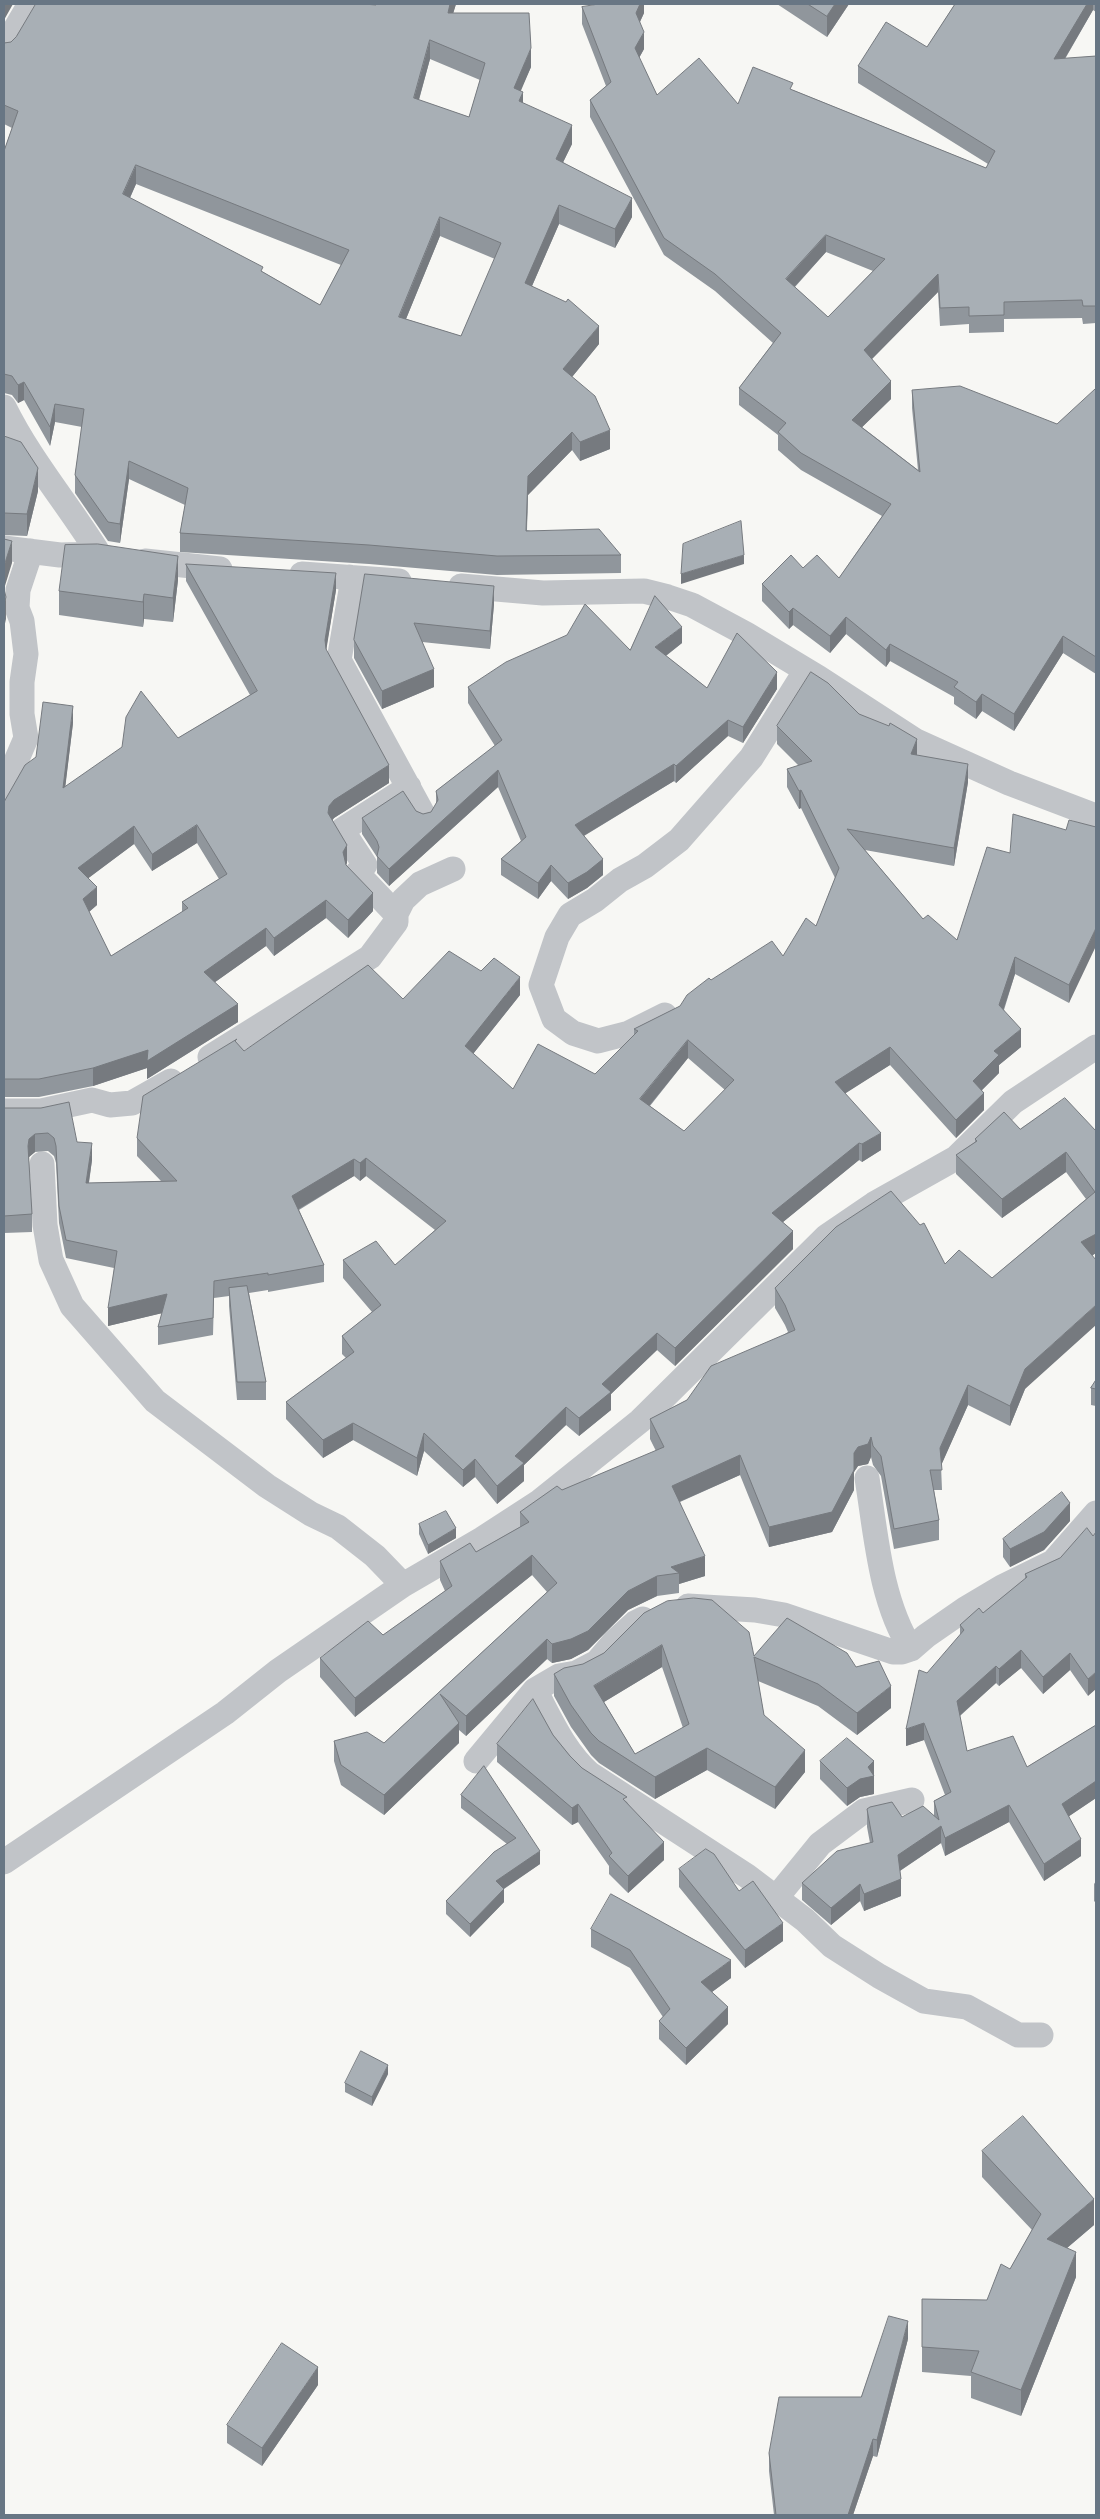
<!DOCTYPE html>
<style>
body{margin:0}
#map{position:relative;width:1100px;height:2519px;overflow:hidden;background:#f7f7f4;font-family:"Fira Sans Condensed",sans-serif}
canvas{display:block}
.frame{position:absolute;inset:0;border:5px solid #687684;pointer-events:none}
</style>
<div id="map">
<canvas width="1100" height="2519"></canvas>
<div class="frame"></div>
</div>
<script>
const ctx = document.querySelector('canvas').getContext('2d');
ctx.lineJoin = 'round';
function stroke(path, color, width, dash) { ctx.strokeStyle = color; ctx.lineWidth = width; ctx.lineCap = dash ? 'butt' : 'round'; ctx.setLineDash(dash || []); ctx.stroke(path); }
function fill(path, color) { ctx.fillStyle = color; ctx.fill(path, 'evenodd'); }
stroke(new Path2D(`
 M4,48L30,4
 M4,407C30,460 68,504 99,554
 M4,548L60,555L98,554
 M145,561L220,569
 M302,574L399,581
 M349,577L351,590L339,660L424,816
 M461,586L543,593L644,591L668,597L692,605L746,634L819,678L916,741L1009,783L1096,816
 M4,789L26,738L22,714V682L26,654L22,621L17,608L18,590L31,551
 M396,914L357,873L365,865L342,830L409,787
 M665,1015L629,1033L598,1041L573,1033L554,1019L541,985L557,937L570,915L595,900L620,880L645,866L679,840L751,758L806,670
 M210,1057L370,957L396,922V914L403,900L420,884L453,869
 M4,1111H41L92,1100L110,1105L132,1103L171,1081
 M42,1164L45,1225L51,1260L72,1306L155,1401L267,1486L311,1514L338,1527L375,1556L403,1585
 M867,1478C876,1534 880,1600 911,1649
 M688,1606L755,1610L784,1615L893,1652H902L911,1649L926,1636L965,1609L1002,1587L1053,1562L1096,1513
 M535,1690C551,1720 564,1751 590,1774L747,1876L805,1920L832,1946L879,1976L924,2001L967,2007L1018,2035H1041
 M476,1761L535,1690L559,1676L576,1673L597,1662L614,1642L635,1623L643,1619
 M4,1862L225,1713L278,1671L403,1585L482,1539L539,1502L640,1421L827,1236L874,1204L956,1158L1013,1102L1096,1047
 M776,1898L820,1844L864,1811L912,1800`), '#c1c4c8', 25);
fill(new Path2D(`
 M376,4H456L453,13L531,67L520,91L523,103L572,144L563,162L632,217L615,248L559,224L532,286L599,344L572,377L610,449L580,461L572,450L528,495L527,530L621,555V573L497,575L369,564L180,552V533L185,505L129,479L120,543L108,541L75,493V475L82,427L55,422L50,446L24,400L18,403L12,395L4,393V151L12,128L4,124V43L376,5ZM430,59L480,80L469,117L419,100ZM136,184L341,265L320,305L263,272L130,198ZM440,236L495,259L461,336L406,319Z
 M644,4V13L640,22L644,49L639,58L657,95L738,104L793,90L986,168L988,164L858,83V66L927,47L955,4H1096V12L1093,10L1065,59L1096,56V323L1083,324L1082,318L1004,319V332L969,333V324L940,326L938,292L872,359L891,399L862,427L918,470L912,408V390L1057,424L1096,391V674L1063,653L1014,731L982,711L976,719L954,704V697L890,661L886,667L846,634L830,653L793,625L789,629L762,601V584L803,568L839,578L882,516L801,470L778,450V435L739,405V388L773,343L715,291L664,255L590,117V100L606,86L582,24V7ZM826,252L873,271L828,317L795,287Z
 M777,4H849L827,37Z
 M4,436L38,491L27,536L4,535Z
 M186,564L336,590L326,649L389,783L334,818L332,821L347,863L346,864L373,911L348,938L326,918L274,956L266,946L215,982L238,1022L147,1079V1068L93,1086L39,1097H4V802L36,757L73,723L65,787L178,738L250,695L186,581ZM197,843L219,879L182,902V912L111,956L89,912L97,905L88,878L134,844L152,871Z
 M365,574L494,604L490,649L422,642L434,687L382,709L354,658V640Z
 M178,580L173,622L144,619L143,627L59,615V591Z
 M682,643L666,656L707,688L777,689L743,743L728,736L676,783L674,781L584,836L603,875L587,888L568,899L551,881L538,899L501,875V859L521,841L498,787L389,886L377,873V857L362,834V818L416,811L423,814L431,812L436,805V791L495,746L468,703V687L630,650Z
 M859,714L917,755L968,782L954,866L865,850L923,919L957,940L1010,853L1066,830L1096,827L1069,1003L1015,974L1004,1010L1021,1047L999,1065V1073L982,1090L984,1110L956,1138L890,1065L845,1093L881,1150L862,1162L859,1160L783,1222L793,1249L675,1366L657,1350L611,1394V1410L579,1436L566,1425L524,1465V1481L497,1504L475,1477L463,1487L424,1451L417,1476L353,1440L323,1458L286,1419V1402L346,1358L342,1354V1336L372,1312L343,1278V1260L395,1265L435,1230L366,1176L360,1181L354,1176L299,1210L324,1265V1282L268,1292V1290L249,1293L266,1382V1400H237L229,1306V1296L214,1298L213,1335L158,1345V1327L162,1313L108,1326L114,1268L66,1258L59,1223L56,1163L54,1156L48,1151L35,1152L29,1157V1161L32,1214V1232L4,1233V1108L77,1142L92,1160L89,1183L161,1181L137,1156V1138L237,1044L244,1051L403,999L520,995L473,1054L513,1089L595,1074L634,1035V1029L680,1006L711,980L783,956L816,926L835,878L801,808L799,809L787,787V769L799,766L777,744V726ZM688,1058L725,1090L684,1131L650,1106Z
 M1020,1129L1096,1131V1253L1093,1255L1025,1389L1010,1426L968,1405L941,1465L942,1490H934L939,1520V1540L894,1549L881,1476L873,1465L871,1457L868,1464L858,1466L854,1472V1490L832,1532L769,1547L740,1475L680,1502L705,1576L679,1584V1593L657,1596L628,1610L588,1650L571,1659L552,1663L547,1659L466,1736L459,1730V1743L384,1815L341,1785L334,1761V1741L384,1743L547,1592L532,1575L355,1717L320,1677V1658L383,1635L445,1591L440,1580V1561L476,1552L520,1527V1512L562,1490L656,1451L650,1439V1419L687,1400L788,1332L785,1325L775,1308V1288L945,1264L992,1278L1086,1199L1066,1172L1002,1218L956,1174V1155L975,1142V1139Z
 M1096,1380V1406L1091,1405V1388Z
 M1070,1521L1044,1550L1010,1567L1003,1557V1539Z
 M419,1524L456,1538L428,1554L419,1534Z
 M1093,1536L1088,1696L1070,1670L1043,1694L1021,1668L999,1686L996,1683L960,1716L967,1751L1027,1767L1096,1725V1798L1069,1816L1081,1856L1044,1881L1009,1822L945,1856L941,1843L900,1871L901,1896L864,1911L860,1901L831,1925L802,1900V1883L870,1843L867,1827V1809L902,1817L934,1815V1801L945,1795L924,1740L906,1746L960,1636V1625L983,1613L1025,1579V1574L1060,1558Z
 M644,1613L754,1656L856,1667L891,1708L857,1735L818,1706L758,1681L764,1715L805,1772L775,1809L707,1770L655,1799L599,1763L591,1755L571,1727L554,1696V1674L583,1664L604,1653ZM662,1667L683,1728L635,1754L604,1702Z
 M553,1735L570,1756L582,1768L627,1802L664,1860L628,1893L609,1874V1866L578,1822L572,1825L497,1762V1744Z
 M820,1761L874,1775V1794L860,1797L847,1806L820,1779Z
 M484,1766L540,1864L504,1889V1902L470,1937L446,1914V1901L507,1844L461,1808V1795Z
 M679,1869L739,1891L783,1941L745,1968L679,1887Z
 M1096,1881V1903L1094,1901V1884Z
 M591,1929L731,1978L712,1992L728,2024L686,2065L659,2039V2021L663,2017L630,1968L591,1947Z
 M388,2074L372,2106L345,2092V2083Z
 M1095,2105H1096V2130L1095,2129Z
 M982,2151L1094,2225L1067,2248L1076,2277L1021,2416L971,2398V2376L922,2372V2299L987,2300L1010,2269L1032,2230L982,2177Z
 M908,2339L877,2457L873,2456L853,2515H774L769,2471V2453L861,2397Z
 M318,2385L262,2466L227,2443V2425Z`), '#90969c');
fill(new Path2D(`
 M4,4H13L4,20Z
 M450,4H456L448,31V13Z
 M640,4H644V13L636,30V13Z
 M835,4H849L827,37V16Z
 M1087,4H1093V10L1054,77V59Z
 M644,32V49L635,65V48Z
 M430,40V59L414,117V98Z
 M531,48V67L514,107V88Z
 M523,92V111L519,101Z
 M572,125V144L556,177V159Z
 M136,165V184L123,213V194Z
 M632,198V217L615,248V229Z
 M559,205V224L525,302V283Z
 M440,217V236L399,336V317Z
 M826,235V252L786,296V279Z
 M938,274V292L864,367V350Z
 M599,326V344L563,388V369Z
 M891,381V399L852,437V420Z
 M24,382V400L18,403V385Z
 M55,404V422L50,446V427Z
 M610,430V449L580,461V442Z
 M572,432V450L528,495L526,549L528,476Z
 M129,461V479L120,543V524Z
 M38,468V491L27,536V514Z
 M12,541V563L4,589V566Z
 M744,555V564L681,584V574Z
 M178,556V580L173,622V598Z
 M336,573V590L325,658V640Z
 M494,586V604L490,649V631Z
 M144,594V619L143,627V602Z
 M6,597V619L4,628V605Z
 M793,608V625L789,629V612Z
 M846,617V634L830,653V636Z
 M682,627V643L655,664V647Z
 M1063,636V653L1014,731V714Z
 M890,644V661L886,667V650Z
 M434,669V687L382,709V691Z
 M777,672V689L743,743V727Z
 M982,694V711L976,719V702Z
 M73,706V723L63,806V788Z
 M728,720V736L676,783V766Z
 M917,739V757L911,754Z
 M674,764V781L575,841V825Z
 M968,764V782L954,866V848Z
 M389,765V783L334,818L329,824L328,813L329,806L334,800Z
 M498,770V787L389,886V869Z
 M801,790V808L799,809V791Z
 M197,825V843L152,871V854Z
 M134,826V844L78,886V868Z
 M347,845V863L343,870V852Z
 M603,859V875L587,888L568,899V883Z
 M551,865V881L538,899V883Z
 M97,887V905L83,917V899Z
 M373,893V911L348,938V920Z
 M326,900V918L274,956V938Z
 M266,928V946L204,990V972Z
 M1096,928V946L1069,1003V985Z
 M1015,957V974L999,1023V1005Z
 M520,977V995L465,1064V1046Z
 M238,1004V1022L147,1079V1068L93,1086V1068Z
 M1021,1029V1047L999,1065V1073L973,1099V1081L994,1051Z
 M688,1040V1058L640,1117V1099Z
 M890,1047V1065L835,1100V1082Z
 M984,1093V1110L956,1138V1120Z
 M881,1133V1150L862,1162V1144Z
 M35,1134V1152L29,1157L28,1164V1146L29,1139Z
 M92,1143V1160L86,1201V1183Z
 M859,1143V1160L772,1231V1213Z
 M1066,1152V1172L1002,1218V1199Z
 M366,1158V1176L360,1181V1163Z
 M354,1159V1176L292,1213V1196Z
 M793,1231V1249L675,1366V1348Z
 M1096,1234V1253L1081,1262V1242Z
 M167,1294V1312L108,1326V1308Z
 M1096,1305V1325L1025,1389L1010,1426V1406L1025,1369Z
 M657,1333V1350L611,1394V1410L579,1436V1418L602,1384Z
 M968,1385V1405L940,1468V1448Z
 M566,1407V1425L524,1465V1481L497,1504V1486L515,1456Z
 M353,1423V1440L323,1458V1440Z
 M424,1433V1451L417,1476V1458Z
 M871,1437V1457L868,1464L858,1466L854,1472V1490L832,1532L769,1547V1527L854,1453L858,1447Z
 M740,1455V1475L672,1505V1486Z
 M475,1459V1477L463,1487V1470Z
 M1070,1503V1521L1044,1550L1010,1567V1549Z
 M456,1528V1538L428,1554V1545Z
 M532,1555V1575L355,1717V1698Z
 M705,1556V1576L679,1584V1573L671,1567Z
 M657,1576V1596L628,1610L588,1650L571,1659L552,1663V1644L628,1591Z
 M547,1639V1659L466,1736V1716Z
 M662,1645V1667L594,1708V1686Z
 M1021,1650V1668L999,1686V1669Z
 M1070,1653V1670L1043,1694V1677Z
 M996,1666V1683L957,1718V1701Z
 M1096,1672V1689L1088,1696V1679Z
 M891,1686V1708L857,1735V1713Z
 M459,1723V1743L384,1815V1795Z
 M924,1723V1740L906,1746V1729Z
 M707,1748V1770L655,1799V1777Z
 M805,1750V1772L775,1809V1787Z
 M874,1761V1794L860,1797L847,1806V1788Z
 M1096,1781V1798L1062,1821V1804Z
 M578,1804V1822L572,1825V1808Z
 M1009,1805V1822L945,1856V1838Z
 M941,1826V1843L898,1872V1855Z
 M1081,1839V1856L1044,1881V1864Z
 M664,1842V1860L628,1893V1876Z
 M540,1851V1864L496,1894V1881Z
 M901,1879V1896L864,1911V1894Z
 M860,1884V1901L831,1925V1908Z
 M504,1889V1902L470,1937V1924Z
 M783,1923V1941L745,1968V1950Z
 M731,1960V1978L701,2000V1982Z
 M728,2007V2024L686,2065V2048Z
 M388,2065V2074L372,2106V2097Z
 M1094,2199V2225L1047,2265V2239Z
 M1076,2252V2277L1021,2416V2390Z
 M908,2321V2339L877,2457V2440Z
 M318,2367V2385L262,2466V2448Z
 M873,2439V2456L853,2515H848Z`), '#767a7f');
const building = new Path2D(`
 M36,4H364L376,5V4H450L448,13H529L531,48L514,88L523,92L519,101L572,125L556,159L632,198L615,229L559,205L525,283L566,302L568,299L599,326L563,369L595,396L610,430L580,442L572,432L528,476L526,531L599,529L621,555L497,556L369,545L180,533L188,488L129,461L120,524L108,522L75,475L84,409L55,404L50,427L24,382L18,385L12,376L4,374V151L18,111L4,105V43L11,42L16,37ZM430,40L485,63L469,117L414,98ZM136,165L349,250L320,305L261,271L263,267L123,194ZM440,217L501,243L461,336L399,317Z
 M599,4H640L636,13L644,32L635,48L657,95L699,58L738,104L753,67L793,83L790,89L986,168L995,151L858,66L886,22L927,47L955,4H1087L1054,59L1096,56V306H1083L1082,300L1004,302V315L969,316V307L940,308L938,274L864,350L891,381L852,420L920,472L912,390L960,386L1057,424L1095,389L1096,391V657L1063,636L1014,714L982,694L976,702L954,687L958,682L890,644L886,650L846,617L830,636L793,608L789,612L762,584L791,555L803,568L817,555L839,578L891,504L801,453L778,432L786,423L739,388L781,333L715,274L664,238L590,100L611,82L582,7ZM826,235L885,259L828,317L786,279Z
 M808,4H835L827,16Z
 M4,436L21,442L38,468L27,514L4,513Z
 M741,521L744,555L681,574L683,544Z
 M4,539L12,541L4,566Z
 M98,544L178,556L173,598L144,594L143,602L59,591L65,545Z
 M186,564L336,573L325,640L326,649L389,765L334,800L329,806L328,813L347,845L343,852L346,865L373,893L348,920L326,900L274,938L266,928L204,972L238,1004L147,1061L148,1050L93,1068L39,1079H4V802L25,765L36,757L43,702L73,706L63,788L122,747L126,717L141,691L178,738L257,691ZM197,825L227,874L182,902L188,908L111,956L83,899L97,887L78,868L134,826L152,854Z
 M365,574L494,586L490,631L414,623L434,669L382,691L354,640Z
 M4,589L6,597L4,605Z
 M655,596L682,627L655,647L707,688L737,633L777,672L743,727L728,720L676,766L674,764L575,825L603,859L587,872L568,883L551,865L538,883L501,859L526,837L498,770L389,869L377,856L379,847L377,841L362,818L403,791L416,811L423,814L431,812L438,800L436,791L502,740L468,687L506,662L567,635L585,604L630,650Z
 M811,672L828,683L859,714L889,726L890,723L917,739L911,754L968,764L954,848L847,829L923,919L928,915L957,940L987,847L1010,853L1013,814L1066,830L1069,820L1096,827V928L1069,985L1015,957L999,1005L1021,1029L994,1051L999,1055L973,1081L984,1093L956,1120L890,1047L835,1082L881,1133L862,1144L859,1143L772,1213L793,1231L675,1348L657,1333L602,1384L611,1392L579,1418L566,1407L515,1456L524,1463L497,1486L475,1459L463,1470L424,1433L417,1458L353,1423L323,1440L286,1402L354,1352L342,1336L381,1305L343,1260L376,1241L395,1265L446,1221L366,1158L360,1163L354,1159L292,1196L324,1265L268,1275V1273L214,1281L213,1318L158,1327L167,1294L108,1308L117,1251L66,1240L59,1206L56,1146L54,1138L48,1133L35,1134L29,1139L28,1146L32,1214L4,1216V1108H41L69,1102L77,1142L92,1143L86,1183L177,1181L137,1138L143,1096L237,1039L235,1041L244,1051L368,965L403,999L449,951L481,971L494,958L520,977L465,1046L513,1089L538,1044L595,1074L638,1031L634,1029L680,1006L687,995L709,978L711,980L772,941L783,956L806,918L816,926L839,868L801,790L799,791L787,769L812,761L777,726ZM688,1040L734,1080L684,1131L640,1099Z
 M1065,1098L1096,1131V1234L1081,1242L1096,1260V1305L1025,1369L1010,1406L968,1385L940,1448L942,1470H930L939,1520L894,1529L881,1456L873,1446L871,1437L868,1444L858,1447L854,1453V1470L832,1512L769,1527L740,1455L672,1486L705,1556L671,1567L679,1573L657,1576L628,1591L588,1631L571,1639L552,1644L547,1639L466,1716L440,1694L459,1723L384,1795L341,1765L334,1741L367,1732L384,1743L557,1583L532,1555L355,1698L320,1658L368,1621L383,1635L452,1586L440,1561L470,1543L476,1552L529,1522L520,1512L557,1486L562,1490L664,1447L650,1419L687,1400L711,1366L795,1330L785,1305L775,1288L836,1227L891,1191L920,1225L924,1223L945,1264L959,1250L992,1278L1095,1192L1066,1152L1002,1199L956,1155L977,1141L975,1139L1004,1112L1020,1129Z
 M247,1286L266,1382H237L229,1288Z
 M1096,1380V1389L1091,1388Z
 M1062,1492L1070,1503L1044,1532L1010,1549L1003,1539Z
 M446,1511L456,1528L428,1545L419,1524Z
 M1087,1528L1093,1536L1096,1532V1672L1088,1679L1070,1653L1043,1677L1021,1650L999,1669L996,1666L957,1701L967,1751L1013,1736L1027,1767L1096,1725V1781L1062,1804L1081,1839L1044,1864L1009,1805L945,1838L941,1826L898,1855L901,1879L864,1894L860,1884L831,1908L802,1883L837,1851L873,1842L867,1809L870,1807L892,1802L902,1817L923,1806L939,1820L934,1801L951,1792L924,1723L906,1729L919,1670L927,1673L964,1630L960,1625L979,1608L983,1613L1027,1577L1025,1574L1060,1558Z
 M694,1598L712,1600L749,1632L754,1656L787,1618L847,1653L856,1667L879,1661L891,1686L857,1713L818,1684L754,1657L764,1715L805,1750L775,1787L707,1748L655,1777L599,1741L591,1733L571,1705L554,1674L564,1668L583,1664L604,1653L644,1613L667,1601ZM662,1645L689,1724L635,1754L594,1686Z
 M533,1699L553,1735L570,1756L582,1768L627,1797L623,1799L664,1842L628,1876L609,1856L612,1853L578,1804L572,1808L497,1744Z
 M847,1738L874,1761L868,1767L874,1776L860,1779L847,1788L820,1761Z
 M484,1766L540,1851L496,1881L504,1889L470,1924L446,1901L494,1852L516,1838L461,1795Z
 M706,1849L714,1854L739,1891L753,1881L783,1923L745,1950L679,1869Z
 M611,1894L731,1960L701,1982L728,2007L686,2048L659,2021L670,2009L630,1950L591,1929Z
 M361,2051L388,2065L372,2097L345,2083Z
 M1023,2116L1094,2199L1047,2239L1076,2252L1021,2390L971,2372L979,2351L922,2347V2299L987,2300L1001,2264L1010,2269L1041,2214L982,2151Z
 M889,2316L908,2321L877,2440L873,2439L848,2515H776L769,2453L779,2397H861Z
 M282,2343L318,2367L262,2448L227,2425Z`);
fill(building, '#a8afb5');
stroke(building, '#767a7f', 1);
</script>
